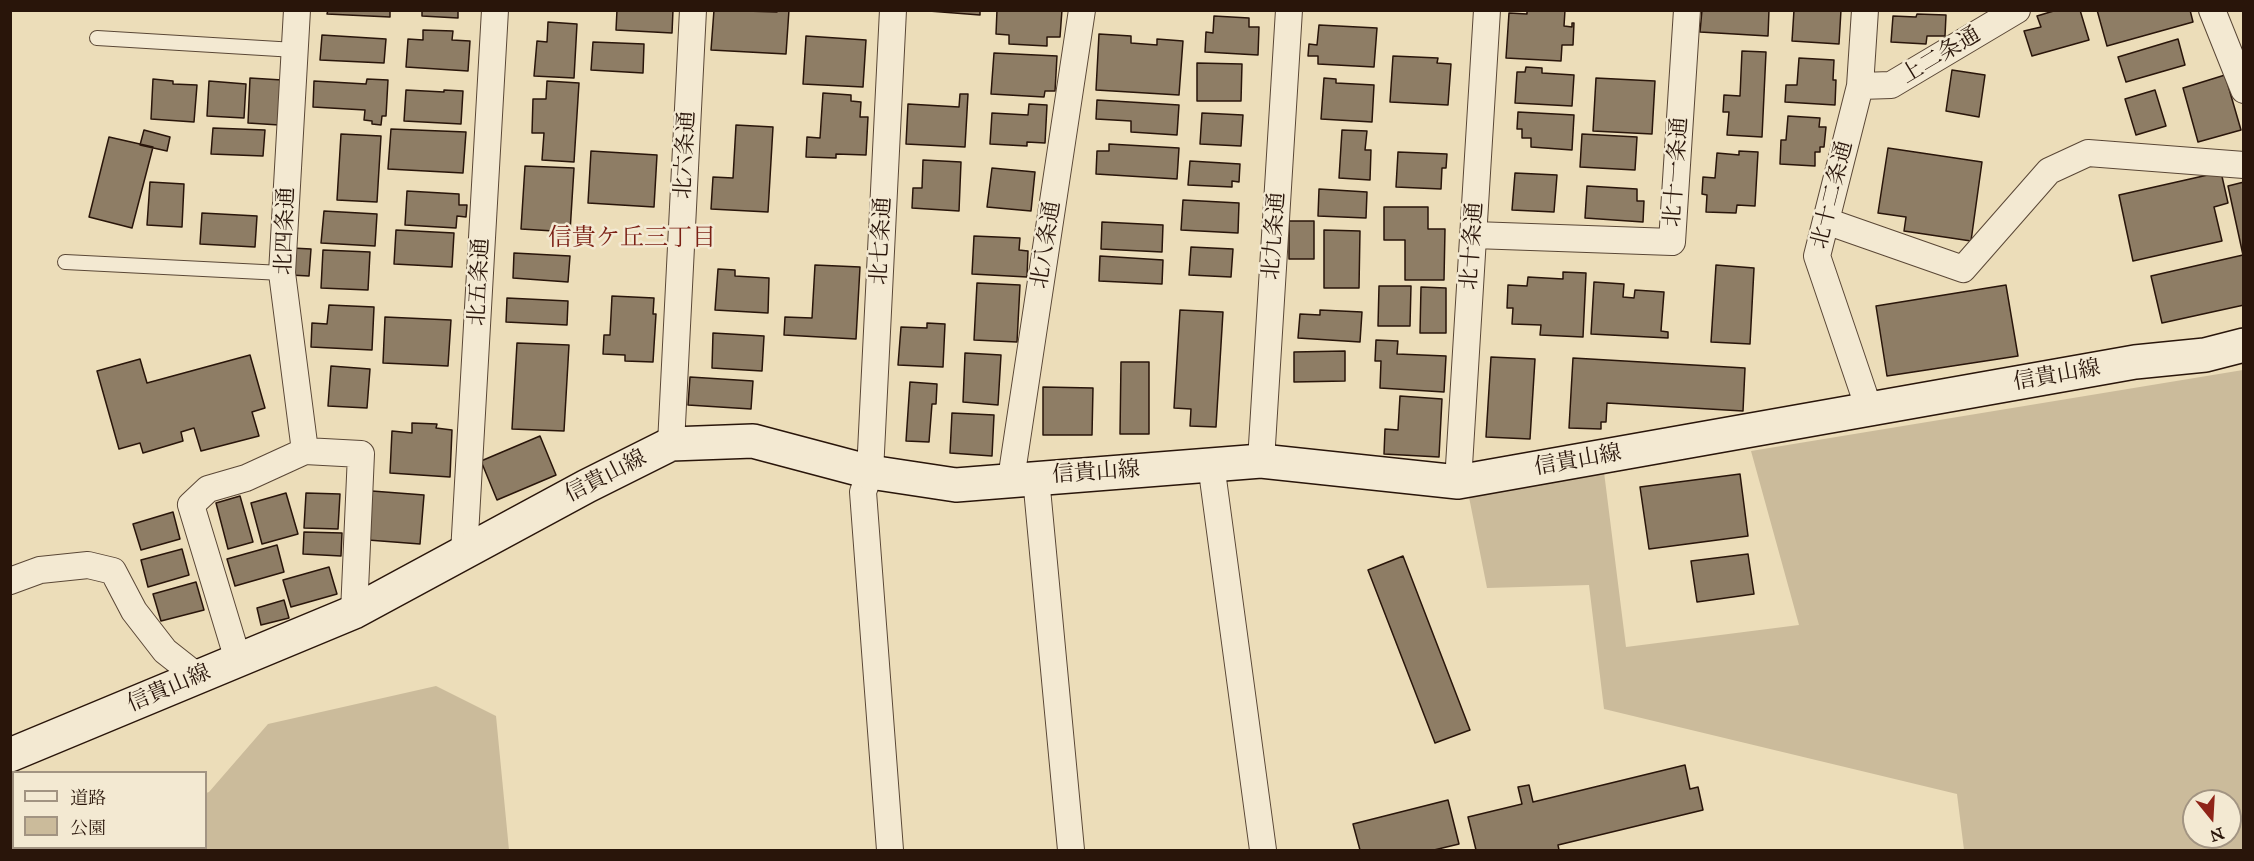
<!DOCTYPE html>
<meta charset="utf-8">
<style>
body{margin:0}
#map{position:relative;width:2254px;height:861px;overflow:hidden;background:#ecddb9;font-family:"IM FELL Great Primer","Noto Serif JP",serif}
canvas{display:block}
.frame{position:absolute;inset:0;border:12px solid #29150a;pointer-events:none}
.legend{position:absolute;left:12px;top:771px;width:195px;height:78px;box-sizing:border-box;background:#f3e9d2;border:2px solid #a29482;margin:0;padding:8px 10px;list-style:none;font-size:18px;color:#29150a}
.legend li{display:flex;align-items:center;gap:12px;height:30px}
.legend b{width:30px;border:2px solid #a29482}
.north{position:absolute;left:2182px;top:789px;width:60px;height:60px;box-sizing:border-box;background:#f3e9d2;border:2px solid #a29482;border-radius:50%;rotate:162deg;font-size:16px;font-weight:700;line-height:24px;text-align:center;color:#29150a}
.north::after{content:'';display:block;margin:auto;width:21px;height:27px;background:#8f2418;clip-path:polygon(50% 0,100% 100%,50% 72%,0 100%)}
</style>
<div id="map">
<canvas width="2254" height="861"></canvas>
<div class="frame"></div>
<ul class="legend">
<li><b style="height:8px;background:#f3e9d2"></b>道路</li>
<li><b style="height:16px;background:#cbbb9b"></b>公園</li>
</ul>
<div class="north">N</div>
</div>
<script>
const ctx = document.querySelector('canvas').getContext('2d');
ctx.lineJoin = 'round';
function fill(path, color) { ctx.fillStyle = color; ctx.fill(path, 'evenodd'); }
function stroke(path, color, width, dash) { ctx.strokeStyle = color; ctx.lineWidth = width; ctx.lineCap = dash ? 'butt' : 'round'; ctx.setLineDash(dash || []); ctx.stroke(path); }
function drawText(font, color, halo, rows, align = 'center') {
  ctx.font = font + ' "IM FELL Great Primer","Noto Serif JP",serif'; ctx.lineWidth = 5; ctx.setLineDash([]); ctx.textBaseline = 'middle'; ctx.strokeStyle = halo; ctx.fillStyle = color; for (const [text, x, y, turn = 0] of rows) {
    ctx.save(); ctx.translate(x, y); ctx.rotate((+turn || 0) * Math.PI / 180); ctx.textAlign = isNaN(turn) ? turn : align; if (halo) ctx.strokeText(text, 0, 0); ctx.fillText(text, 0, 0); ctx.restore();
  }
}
fill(new Path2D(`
 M2243,370V850H1964L1957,794L1604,709L1589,585L1487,588L1469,497L1604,472L1626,647L1799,625L1751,451ZM2194,801H2230V837H2194Z
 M436,686L496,716L509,850H15L17,848H206V793L209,792L268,724Z`), '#cbbb9b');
const building = new Path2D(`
 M328,10H390V17L327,14Z
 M422,10H458V18L422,16Z
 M617,10H673L672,33L616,30Z
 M714,10L777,12V10H789L786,54L711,50Z
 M916,10H980V15Z
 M997,10H1062L1060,37H1047V46L1009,44V35L996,34Z
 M1527,10H1565L1564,26L1572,27V23H1574L1573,45H1562L1561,61L1506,58L1509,13L1527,14Z
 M1702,10H1769L1768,36L1700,32Z
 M1794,10H1841L1839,44L1792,41Z
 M2057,10H2080L2089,40L2032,56L2024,31L2041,27L2037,16Z
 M2097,10H2190L2193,22L2107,46Z
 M1917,14L1946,15L1945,36H1927L1926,44L1891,42L1893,16L1916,17Z
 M1214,16L1249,18V27H1259L1258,55L1205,52L1206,32L1213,33Z
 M548,22L577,24L574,78L534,76L537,41L547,42Z
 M1319,25L1377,28L1374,67L1318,64V56H1308L1309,44L1317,45Z
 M423,30L453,31L452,40L470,41L468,71L406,67L408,39L423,40Z
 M1099,34L1131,36V43L1157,45V39L1183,41L1179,95L1096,90Z
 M322,35L386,39L384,63L320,60Z
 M806,36L866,40L863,87L803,84Z
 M2178,39L2185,65L2126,82L2118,57Z
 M593,42L644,44L643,73L591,70Z
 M1742,51L1766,52L1762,137L1727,135L1729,112H1723L1724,95L1740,96Z
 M994,53L1057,56L1055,91H1045L1044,97L991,94Z
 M1393,56L1438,58L1437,63L1451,64L1448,105L1390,102Z
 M1799,58L1834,60L1833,80H1836L1835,105L1785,102L1786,85H1797Z
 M1197,63L1242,64L1241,101H1197Z
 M1526,67L1542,68V73L1574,75L1572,106L1515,103L1517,72H1525Z
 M1952,70L1985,75L1979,117L1946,111Z
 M2225,75L2241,130L2198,142L2183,88Z
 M250,78L282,80L279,125L248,123Z
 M1324,78L1336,79V83L1374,85L1372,122L1321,119Z
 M1596,78L1655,81L1652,134L1593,131Z
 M153,79L173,81V84L197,85L194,122L151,119Z
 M367,79L388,80L386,116H382L381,125L372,124V121L364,120L365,110L313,107L314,81L366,84Z
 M209,81L246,84L244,118L207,116Z
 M547,81L579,83L574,162L542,160L544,133H532L533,99H546Z
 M406,90L444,92V90L463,91L461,124L404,121Z
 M2155,90L2166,126L2136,135L2125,99Z
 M823,93L851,95V101L861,102L860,117H868L866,155L836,154V158L806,157L807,137L820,138Z
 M960,94H968L965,147L906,144L908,104L959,107Z
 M1097,100L1179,105L1177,135L1131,132V121L1096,119Z
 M1029,104L1047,105L1045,143L1027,142V146L990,144L992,113L1028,115Z
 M1518,112L1574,115L1572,150L1531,147V138H1522V129H1517Z
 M1202,113L1243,115L1241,146L1200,144Z
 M1788,116L1820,118L1819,127H1826L1824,147H1820V152H1815V166L1780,164L1781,140H1786Z
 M736,125L773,127L768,212L711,209L713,177L733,178Z
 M213,128L265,130L263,156L211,154Z
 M391,129L466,132L463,173L388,169Z
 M144,130L170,137L167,151L140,145Z
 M1342,130L1367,131L1365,150H1371L1370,180L1339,178Z
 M341,134L381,136L377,202L337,200Z
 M1582,134L1637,137L1635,170L1580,167Z
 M109,137L153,147L132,228L89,217Z
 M1109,144L1179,148L1177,179L1096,174L1097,151H1109Z
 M1888,148L1982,162L1971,241L1904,231L1906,217L1878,213Z
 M591,151L657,155L654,207L588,203Z
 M1739,151L1758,152L1755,206L1737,205L1736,213L1706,212L1707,195L1702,194L1703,177L1715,178L1717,153L1739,155Z
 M1398,152L1447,154L1446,168H1442L1441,189L1396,187Z
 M923,160L961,162L959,211L912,208L913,188H922Z
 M1190,161L1240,164L1239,182L1232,181V187L1188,185Z
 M525,166L574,168L570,232L521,229Z
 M992,168L1035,172L1031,211L987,207Z
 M2221,172L2228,203L2214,207L2222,241L2133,261L2119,195Z
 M1515,173L1557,175L1554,212L1512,210Z
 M150,182L184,184L182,227L147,225Z
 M2244,182V305L2162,323L2151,276L2243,255L2228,186Z
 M1587,186L1637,189V201H1644L1643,222L1585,218Z
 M1319,189L1367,192L1366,218L1318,216Z
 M407,191L459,194V205H467L466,217L457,216L456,228L405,225Z
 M1183,200L1239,203L1238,233L1181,230Z
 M1384,207H1428V229H1445L1444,280H1405V240H1384Z
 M324,211L377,214L375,246L321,243Z
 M202,213L257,216L255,247L200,244Z
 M1289,221H1314V259H1289Z
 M1102,222L1163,225L1162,252L1101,249Z
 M396,230L454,233L452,267L394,264Z
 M1324,230L1360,231L1359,288H1324Z
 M974,236L1020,238L1019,250L1028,251L1027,277L972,274Z
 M1191,247L1233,249L1231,277L1189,275Z
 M292,248L311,249L309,276L290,275Z
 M323,250L370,252L368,290L321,288Z
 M514,253L570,256L568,282L513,278Z
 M1100,256L1163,260L1162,284L1099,281Z
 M815,265L860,267L856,339L784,335L785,317L812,318Z
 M1716,265L1754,268L1750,344L1711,342Z
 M718,269L735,270V276L769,278L768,313L715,310Z
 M1563,272L1586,273L1583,337L1540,335L1541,325L1512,324L1513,308H1507L1508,285L1527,286L1528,277L1563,279Z
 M1594,282L1624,284L1623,297L1634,298L1635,290L1664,292L1661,331L1668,332V338L1591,334Z
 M977,283L1020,285L1017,342L974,340Z
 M2006,285L2018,356L1887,376L1876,306Z
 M1379,286H1411L1410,326H1378Z
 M1421,287L1446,288V333H1420Z
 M612,296L654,298L653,314H656L653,362L625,361V355L603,354L604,335H610Z
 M507,298L568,301L567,325L506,322Z
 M329,305L374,307L372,350L311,347L312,323L327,324Z
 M1180,310L1223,312L1216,427L1190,426L1191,409L1174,408Z
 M1320,310L1362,312L1360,342L1298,338L1300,314L1320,315Z
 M385,317L451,320L448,366L383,363Z
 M927,323L945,324L943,367L898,365L901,327L927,328Z
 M713,333L764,336L762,371L712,368Z
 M1376,340L1398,341L1397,354L1446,356L1444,392L1380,388L1381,361H1375Z
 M517,343L569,345L564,431L512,429Z
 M1345,351V381L1294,382V352Z
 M965,353L1001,355L998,405L963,402Z
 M250,355L265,408L252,412L259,436L201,451L194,428L181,432L183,441L143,453L140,443L119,449L97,371L140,359L147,383Z
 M1491,357L1535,359L1530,439L1486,437Z
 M1573,358L1745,368L1743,411L1607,403L1606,422H1601V429L1569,428Z
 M1121,362H1149V434H1120Z
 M331,366L370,369L367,408L328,406Z
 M690,377L753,381L751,409L688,405Z
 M910,382L937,384L936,404H932L929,442L906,441Z
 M1043,387L1093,388L1092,435H1043Z
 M1400,396L1442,399L1439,457L1384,454L1385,429L1398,430Z
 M952,413L994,415L992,456L950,453Z
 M412,423L437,424L436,428L452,430L450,477L390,473L392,431L412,433Z
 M540,436L556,475L497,500L481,461Z
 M1740,474L1748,536L1649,549L1640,487Z
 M372,491L424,495L420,544L368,540Z
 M286,493L298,534L262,544L251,503Z
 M306,493L340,494L338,529L304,528Z
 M240,496L253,542L228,549L216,503Z
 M173,512L180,539L141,550L133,524Z
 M304,532L342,533L341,556L303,554Z
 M277,545L284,572L235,586L227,559Z
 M182,549L189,575L148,587L141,560Z
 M1748,554L1754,594L1697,602L1691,561Z
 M1403,556L1470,730L1435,743L1368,570Z
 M329,567L337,594L291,607L283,580Z
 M196,582L204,610L161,621L153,594Z
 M284,600L289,618L261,625L257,608Z
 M1685,765L1690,789L1698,787L1703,810L1558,845L1559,850H1476L1468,817L1522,804L1518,787L1529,785L1533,802Z
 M1448,800L1459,844L1434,850H1360L1353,824Z`);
fill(building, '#8e7d65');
stroke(building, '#29150a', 1.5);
const lane = new Path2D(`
 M97,38L295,50
 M65,262L282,273`);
const street = new Path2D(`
 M297,10L282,273L305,451
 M1865,10L1860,86L1817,256L1869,409
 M2212,10L2244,90
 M1860,86L1891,85L2017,10
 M1826,221L1963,269L2049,171L2088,153L2244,165
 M1474,235L1672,242L1687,10
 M671,444L693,10
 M1261,461L1289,10
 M1211,464L1263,850
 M1036,478L1071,850
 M1011,479L1082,10
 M1458,482L1487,10
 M464,553L495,10
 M10,581L40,570L88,565L113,571L134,611L165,651L198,677
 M238,660L191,505L208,489L246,478L305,451L361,454L354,612
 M890,850L863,492L870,472L893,10`);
const secondary = new Path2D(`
 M10,755L354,612L587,486L671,444L753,441L870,472L956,485L1261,461L1458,482L2135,362L2205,355L2244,345`);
stroke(lane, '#5a4736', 16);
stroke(street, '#5a4736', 28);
stroke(secondary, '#29150a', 36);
stroke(lane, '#f3e9d2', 14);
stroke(street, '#f3e9d2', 26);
stroke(secondary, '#f3e9d2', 33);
drawText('22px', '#29150a', '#f3e9d2', [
 ["上二条通",1941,56,-31],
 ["北六条通",686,155,-87],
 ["北十一条通",1677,172,-86],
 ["北十二条通",1833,195,-76],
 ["北四条通",286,231,-88],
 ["北九条通",1275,236,-86],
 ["北七条通",882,241,-87],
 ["北八条通",1047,245,-81],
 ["北十条通",1473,246,-86],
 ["北五条通",480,282,-87],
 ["信貴山線",2057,376,-10],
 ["信貴山線",1578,461,-10],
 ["信貴山線",1096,473,-4],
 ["信貴山線",606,477,-27],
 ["信貴山線",169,689,-23]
]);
drawText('24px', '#7a1f14', '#f3e9d2', [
 ["信貴ケ丘三丁目",632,239]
]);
</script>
